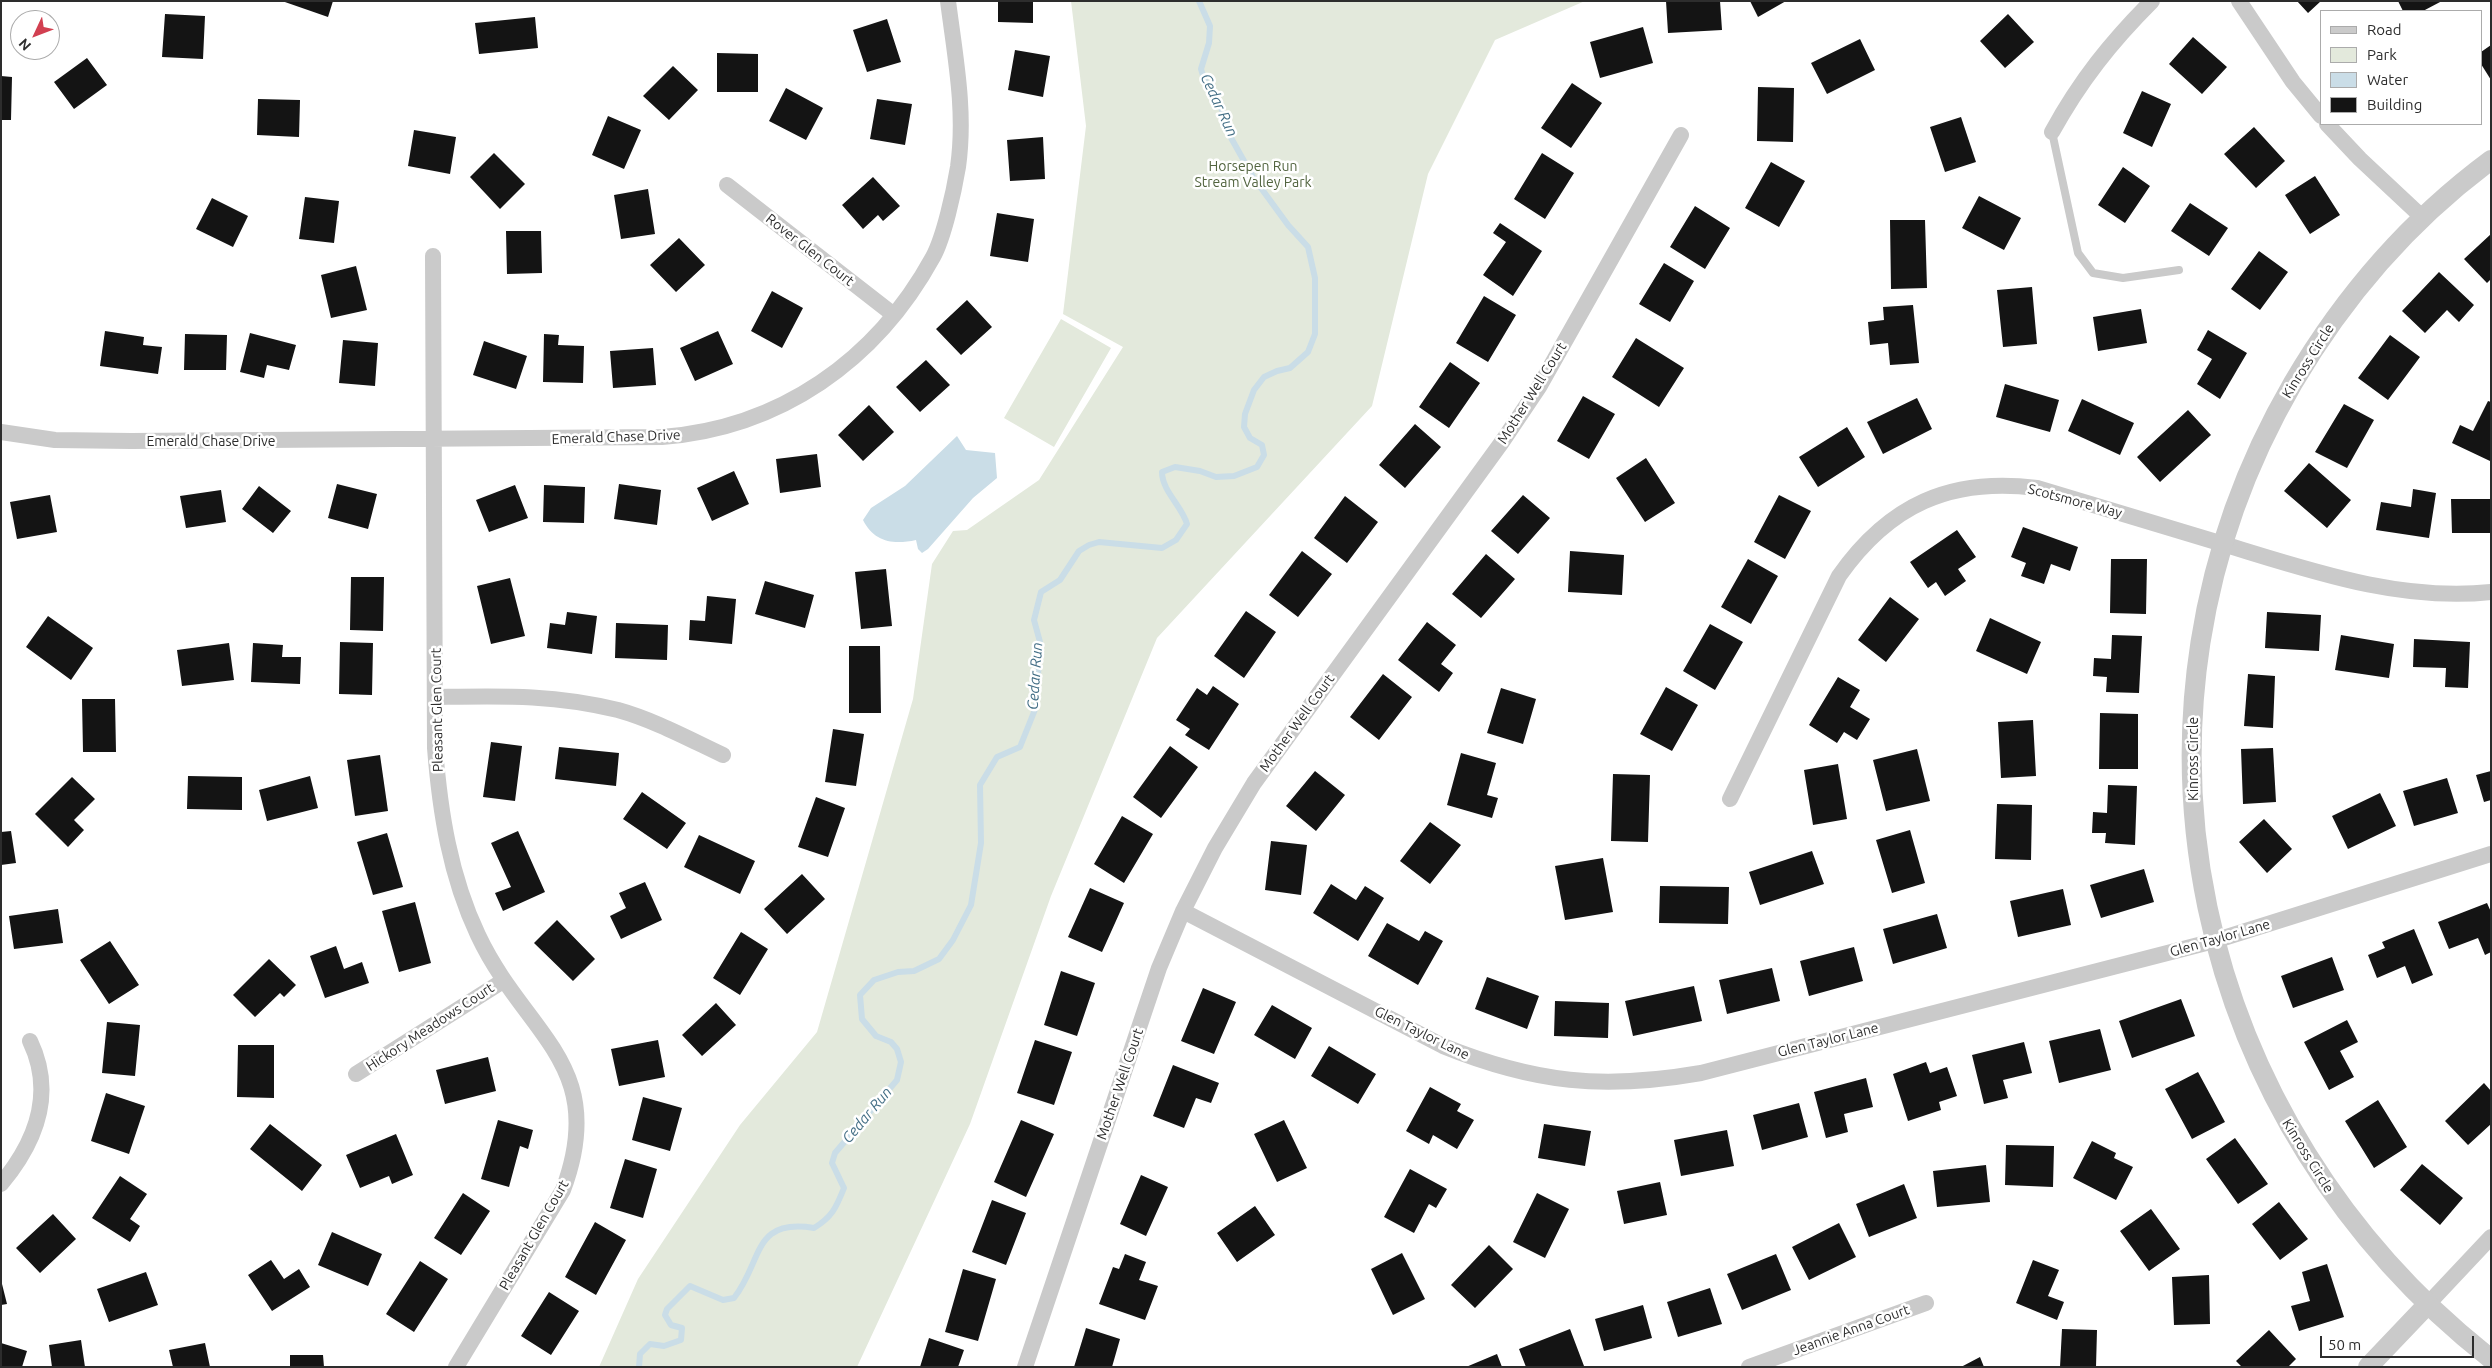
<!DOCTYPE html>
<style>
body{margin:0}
#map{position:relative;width:2492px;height:1368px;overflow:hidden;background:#fff;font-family:Ubuntu,sans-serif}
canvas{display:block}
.frame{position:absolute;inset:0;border:2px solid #2d2d2d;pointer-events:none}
.legend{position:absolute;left:2320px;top:10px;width:162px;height:115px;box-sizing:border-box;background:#fff;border:1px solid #ababab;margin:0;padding:6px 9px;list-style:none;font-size:15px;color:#2d2d2d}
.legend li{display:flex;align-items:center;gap:10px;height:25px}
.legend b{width:25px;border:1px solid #ababab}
.north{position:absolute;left:10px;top:10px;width:50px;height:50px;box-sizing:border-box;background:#fff;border:1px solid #ababab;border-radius:50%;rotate:227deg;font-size:14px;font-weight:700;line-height:20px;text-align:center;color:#2d2d2d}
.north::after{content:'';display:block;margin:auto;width:18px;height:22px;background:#d24051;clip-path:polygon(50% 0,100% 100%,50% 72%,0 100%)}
.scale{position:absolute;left:2320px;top:1336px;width:154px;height:22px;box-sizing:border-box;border:2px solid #2d2d2d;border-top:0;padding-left:6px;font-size:15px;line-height:18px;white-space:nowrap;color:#2d2d2d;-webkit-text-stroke:4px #fff;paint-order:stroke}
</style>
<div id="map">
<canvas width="2492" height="1368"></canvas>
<div class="frame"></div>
<ul class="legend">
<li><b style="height:6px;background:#cacaca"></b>Road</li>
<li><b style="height:14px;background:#e3e9dc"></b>Park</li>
<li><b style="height:14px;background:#cadde7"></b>Water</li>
<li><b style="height:14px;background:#141414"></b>Building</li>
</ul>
<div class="north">N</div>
<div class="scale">50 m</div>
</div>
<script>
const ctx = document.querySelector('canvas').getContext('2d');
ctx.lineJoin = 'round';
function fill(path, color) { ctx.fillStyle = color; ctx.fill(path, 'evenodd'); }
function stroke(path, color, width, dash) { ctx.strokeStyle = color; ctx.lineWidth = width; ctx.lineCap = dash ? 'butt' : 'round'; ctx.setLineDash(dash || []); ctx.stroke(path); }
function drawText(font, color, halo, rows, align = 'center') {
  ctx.font = font + ' Ubuntu,sans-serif'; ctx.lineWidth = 5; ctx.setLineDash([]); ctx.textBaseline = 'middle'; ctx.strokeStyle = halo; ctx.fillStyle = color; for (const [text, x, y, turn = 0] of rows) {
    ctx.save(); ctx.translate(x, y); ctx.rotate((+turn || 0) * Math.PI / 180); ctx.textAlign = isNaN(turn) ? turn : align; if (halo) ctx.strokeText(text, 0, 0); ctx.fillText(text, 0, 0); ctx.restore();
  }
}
fill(new Path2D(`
 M1071,1H1585L1495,40L1428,174L1372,406L1157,638L1051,896L970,1124L857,1367H599L638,1279L740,1125L817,1032L913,699L932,564L953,531L967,530L1039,480L1123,347L1063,314L1086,126Z
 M1061,319L1111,348L1054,447L1004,418Z`), '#e3e9dc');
fill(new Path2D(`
 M957,436L966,450L995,453L997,478L973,498L928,549L922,553L918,549L916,540C893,545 874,542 863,520L871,508L905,486Z`), '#cadde7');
stroke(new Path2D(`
 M639,1367L640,1354L650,1344L664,1346L681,1340L682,1328L671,1325L665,1315L667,1309L690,1286L723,1300L734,1298C763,1261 752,1218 814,1228C832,1217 836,1208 844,1188L832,1163L835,1153L897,1080L901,1062L897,1049L891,1042L876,1036L862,1019L860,995L874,980L898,972L914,971L939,959L953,940L971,905L981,843L980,785L997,757L1020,747L1036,707L1040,642L1034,620L1041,592L1060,580L1079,551L1089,545L1099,542L1162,548L1176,540L1187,524C1182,506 1162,491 1162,472L1175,467L1200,471L1216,477L1234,476L1257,467L1264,455L1262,445L1250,438L1244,427L1245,414L1254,390L1264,377L1277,371L1290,368L1308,352L1315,334V278L1308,247L1288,225L1253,177L1230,136L1222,110L1204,79L1201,69L1209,43L1210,26L1199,1`), '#cadde7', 6);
fill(new Path2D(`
 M282,1H333L328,17Z
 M998,1H1033V23L998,22Z
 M1666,1H1720L1722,30L1668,33Z
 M1750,1H1786L1758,17Z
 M2297,1H2321L2308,13Z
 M2398,1H2442L2423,11H2403Z
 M165,14L205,16L203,59L162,57Z
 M2008,14L2034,42L2005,68L1980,41Z
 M535,17L538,48L479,54L475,23Z
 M887,19L901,62L867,72L853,30Z
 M1643,27L1653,63L1600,78L1590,42Z
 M2193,37L2227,67L2202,94L2169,64Z
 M1860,39L1875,70L1827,94L1811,63Z
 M2491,45V80L2481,64V52Z
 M1015,50L1050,56L1043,97L1008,90Z
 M717,53L758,54V92H717Z
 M87,58L107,85L74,109L54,82Z
 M673,66L698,90L669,120L643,96Z
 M1,76L12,77L11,120H1Z
 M1572,83L1602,103L1571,148L1541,128Z
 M1758,87L1794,88L1793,142L1757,141Z
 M786,88L823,108L806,140L769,121Z
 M2142,91L2171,104L2152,147L2123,133Z
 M258,99L300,100L299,137L257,135Z
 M877,99L912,104L905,145L870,139Z
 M608,116L641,130L624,169L592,155Z
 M1961,117L1976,162L1945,172L1930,127Z
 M2254,127L2285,161L2256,188L2224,154Z
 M414,130L456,137L450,174L408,166Z
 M1043,137L1045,179L1010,181L1007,140Z
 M494,153L525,184L500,209L470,177Z
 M1542,153L1574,173L1545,219L1514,199Z
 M1771,162L1805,181L1779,227L1745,208Z
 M2123,167L2150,186L2125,223L2098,205Z
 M2315,176L2340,215L2310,234L2285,195Z
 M873,177L900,206L883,221L878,215L863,229L842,205Z
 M648,189L655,234L621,239L614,195Z
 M1979,196L2021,218L2004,250L1962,228Z
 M305,197L339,201L334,243L299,239Z
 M212,198L248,216L233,247L196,229Z
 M2190,203L2228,228L2209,256L2171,231Z
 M1695,206L1730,228L1705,269L1670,247Z
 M997,213L1034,219L1028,262L990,256Z
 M1890,220H1925L1927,288L1891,289Z
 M1500,223L1542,251L1513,296L1483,275L1506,242L1493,233Z
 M506,231H541L542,273L507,274Z
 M2491,234V279L2487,283L2464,259Z
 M679,238L705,265L676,292L650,265Z
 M2259,251L2288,272L2260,310L2231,289Z
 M1664,263L1694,281L1670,322L1639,304Z
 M356,266L367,310L331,318L321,275Z
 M2439,272L2474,305L2459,322L2447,310L2425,333L2402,311Z
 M2032,287L2037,344L2003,347L1997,290Z
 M772,291L803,308L782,348L751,331Z
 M1484,296L1516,315L1488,362L1456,343Z
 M967,300L992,327L961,355L936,329Z
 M1913,305L1919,363L1890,365L1888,343L1870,345L1868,322L1884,320L1883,307Z
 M2141,309L2147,343L2098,351L2093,317Z
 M2208,330L2247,353L2220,399L2197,384L2212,359L2197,350Z
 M105,331L144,337L143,345L162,347L158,374L100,366Z
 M718,331L733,364L695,381L680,348Z
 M250,333L296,345L289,370L267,365L264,378L240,372Z
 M185,334L227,335L226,370H184Z
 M544,334L559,335L558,345L584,346L583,383L543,382Z
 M2390,335L2420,357L2388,400L2358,378Z
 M1636,338L1684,368L1659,407L1612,377Z
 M343,340L378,343L375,386L339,383Z
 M484,341L527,356L516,389L473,375Z
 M653,348L656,385L613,388L610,351Z
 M926,360L950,385L920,412L896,387Z
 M1450,362L1480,383L1449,428L1419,407Z
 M2005,384L2059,400L2050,432L1996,417Z
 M1583,396L1615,414L1589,459L1557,441Z
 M1917,398L1932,429L1883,454L1867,422Z
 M2082,399L2134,423L2120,455L2068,431Z
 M2488,401L2491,402L2490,461L2452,443L2460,425L2473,431Z
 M2344,404L2374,420L2347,468L2315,452Z
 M869,405L894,432L863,461L838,435Z
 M2188,410L2211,435L2160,482L2137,457Z
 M1415,424L1441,447L1405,488L1379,465Z
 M1847,427L1865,457L1818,487L1799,457Z
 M817,454L821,487L780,493L776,459Z
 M1646,458L1675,503L1645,522L1616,478Z
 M2309,463L2351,500L2327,528L2284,491Z
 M734,471L749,504L712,521L697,488Z
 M337,484L377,494L368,529L328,518Z
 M619,484L661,490L657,525L614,519Z
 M515,485L528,518L489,532L476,500Z
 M544,485L585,487L584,523L543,522Z
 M259,486L291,511L273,533L242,509Z
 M2413,489L2436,493L2429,538L2376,530L2381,502L2411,507Z
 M221,490L226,522L186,528L180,496Z
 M50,495L57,532L17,539L10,502Z
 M1523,495L1550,518L1518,554L1491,531Z
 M1779,495L1811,511L1785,559L1754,542Z
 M1345,496L1378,522L1347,563L1314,538Z
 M2451,499H2491V533H2452Z
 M2023,527L2078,547L2070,571L2051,564L2044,584L2021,576L2026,563L2011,557Z
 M1957,530L1976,557L1958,569L1966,581L1945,596L1936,582L1928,588L1910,562Z
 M1302,551L1332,574L1298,617L1269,595Z
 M1570,551L1624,555L1622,595L1568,592Z
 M1486,554L1515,579L1481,618L1452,594Z
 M1748,559L1778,576L1751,624L1721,607Z
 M2111,559H2147L2146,614L2110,613Z
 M886,569L892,626L861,629L855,572Z
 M351,577H384L383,631L350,630Z
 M510,578L525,636L491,644L477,586Z
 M765,581L814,595L805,628L755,614Z
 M707,596L736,599L732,644L689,640L690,620L705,621Z
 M1890,597L1919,619L1886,662L1858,640Z
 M1246,611L1276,632L1244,678L1214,656Z
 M567,612L597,616L592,654L547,648L550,623L565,625Z
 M2267,612L2321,615L2319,651L2265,648Z
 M48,616L93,648L71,680L26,647Z
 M1990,618L2041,642L2027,674L1976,651Z
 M1427,622L1456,645L1441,664L1453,673L1439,692L1398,660Z
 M616,623L668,625L667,660L615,658Z
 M1710,624L1743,642L1715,690L1683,671Z
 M2112,635L2142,636L2139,693L2106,692L2107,677L2093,676L2094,658L2111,659Z
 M2341,635L2394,644L2389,678L2335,670Z
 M2414,639L2470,642L2468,688L2445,687L2446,668L2413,667Z
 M340,642L373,643L372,695L339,694Z
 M229,643L234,680L182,686L177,650Z
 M253,643L283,645L282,657H301L300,684L251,682Z
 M849,646H880L881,713H849Z
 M1383,674L1412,697L1379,740L1350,717Z
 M2248,674L2275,676L2273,728L2244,726Z
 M1838,677L1860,690L1850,707L1870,719L1857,740L1844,732L1837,743L1809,725Z
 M1213,686L1239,704L1209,750L1185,735L1190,729L1176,720L1197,688L1207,695Z
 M1666,687L1698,705L1672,751L1640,734Z
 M1501,688L1536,699L1523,744L1487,733Z
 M82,699H115L116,752H83Z
 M2100,713L2138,714V769H2099Z
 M2033,720L2036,776L2001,778L1998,722Z
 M833,729L864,734L856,786L825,782Z
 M491,742L522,746L515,801L483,797Z
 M1170,746L1198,767L1161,818L1133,797Z
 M559,747L619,753L616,786L555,779Z
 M2273,748L2276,802L2243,804L2241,749Z
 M1917,749L1930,801L1886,811L1873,760Z
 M1461,753L1496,763L1487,795L1498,798L1492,818L1447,805Z
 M380,755L388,811L355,816L347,760Z
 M1838,764L1847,819L1813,825L1804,770Z
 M1315,771L1345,795L1316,831L1286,806Z
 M2491,771V800L2484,802L2476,775Z
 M1613,774L1650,775L1648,842L1611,841Z
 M188,776L242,777V810L187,809Z
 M310,776L318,808L267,821L259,790Z
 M72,777L95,799L74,820L84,830L68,847L35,814Z
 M2447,778L2458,813L2414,826L2403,791Z
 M2108,785L2137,786L2135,845L2105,843L2106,833H2092L2093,812L2107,813Z
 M642,792L686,823L667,849L623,819Z
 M2380,793L2396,826L2348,849L2332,816Z
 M816,797L845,808L828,857L798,847Z
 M1997,804L2032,805L2031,860L1995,859Z
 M1122,816L1153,834L1124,883L1094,864Z
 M2264,819L2292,849L2267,873L2239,842Z
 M1430,822L1461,845L1430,884L1400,861Z
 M1910,830L1925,883L1892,893L1876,840Z
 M11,831L16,863L1,865V832Z
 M518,831L545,892L503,911L495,893L511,887L491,843Z
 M387,833L403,887L373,895L357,842Z
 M699,835L755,861L740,894L684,867Z
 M1271,841L1307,845L1301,895L1265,890Z
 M1812,851L1824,884L1760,905L1749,872Z
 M1603,858L1613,912L1565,920L1555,866Z
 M2144,869L2154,902L2101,918L2090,885Z
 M802,874L825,899L787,934L764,909Z
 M645,882L662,920L621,939L610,916L626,908L619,893Z
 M1331,884L1356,900L1365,886L1384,898L1358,941L1313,913Z
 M1660,886L1729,887L1728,924L1659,923Z
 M1090,888L1124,903L1102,952L1068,937Z
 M2063,889L2071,925L2018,937L2010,901Z
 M415,902L431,963L399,972L382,911Z
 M2487,903L2491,912V952L2485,955L2478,938L2449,949L2438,922Z
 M58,909L63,943L14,949L9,916Z
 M1937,914L1947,948L1893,964L1883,929Z
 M557,920L595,959L573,981L534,943Z
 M1387,923L1419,941L1425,931L1443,941L1418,985L1368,956Z
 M2414,929L2433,975L2412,984L2405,966L2377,978L2368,955L2385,948L2382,942Z
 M741,932L768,949L740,995L713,978Z
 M110,941L139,985L109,1004L80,960Z
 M336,946L344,969L362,962L369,983L325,998L310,956Z
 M1854,947L1863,981L1809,996L1800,961Z
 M2332,957L2344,990L2293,1008L2281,976Z
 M269,959L296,985L284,997L280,993L255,1017L233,995Z
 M1772,968L1780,1001L1727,1014L1719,980Z
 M1061,971L1095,983L1077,1036L1044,1025Z
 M1487,977L1539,996L1527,1029L1475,1009Z
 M1694,986L1702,1021L1633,1036L1625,1001Z
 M1203,988L1236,1002L1214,1054L1181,1041Z
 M2181,999L2195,1036L2132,1058L2119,1021Z
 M1555,1001L1609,1003L1608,1038L1554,1036Z
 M716,1003L736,1025L702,1056L682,1035Z
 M1272,1005L1312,1028L1295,1059L1254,1035Z
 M2347,1020L2358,1042L2340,1051L2354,1077L2329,1090L2304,1042Z
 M107,1022L140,1025L135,1076L102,1073Z
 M2100,1029L2111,1070L2059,1083L2049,1041Z
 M658,1040L665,1077L619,1086L611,1049Z
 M1035,1040L1072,1052L1054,1105L1017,1093Z
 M2024,1042L2032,1073L2003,1080L2008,1098L1984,1104L1972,1055Z
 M238,1045H274V1098L237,1097Z
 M1329,1046L1376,1074L1358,1104L1311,1076Z
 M488,1057L496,1091L445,1104L436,1070Z
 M1926,1062L1930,1073L1947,1067L1957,1096L1939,1102L1941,1110L1908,1121L1893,1074Z
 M1173,1065L1219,1083L1211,1103L1196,1098L1184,1128L1153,1116Z
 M2198,1072L2225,1122L2192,1139L2165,1089Z
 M1866,1078L1873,1107L1844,1114L1848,1132L1826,1138L1814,1092Z
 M2484,1083L2491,1091V1124L2468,1145L2445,1121Z
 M1430,1087L1461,1104L1457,1111L1474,1120L1457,1149L1433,1135L1429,1144L1406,1131Z
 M106,1093L145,1106L129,1154L91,1141Z
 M643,1097L682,1108L670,1151L632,1140Z
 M2378,1100L2407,1147L2374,1168L2345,1121Z
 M1799,1103L1808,1137L1762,1150L1753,1115Z
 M498,1120L533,1130L528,1149L520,1146L509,1187L481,1179Z
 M1021,1120L1054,1134L1026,1197L994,1182Z
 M1284,1120L1307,1168L1277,1182L1254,1134Z
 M270,1124L322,1165L302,1191L250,1149Z
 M1544,1124L1591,1131L1585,1166L1538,1158Z
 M1727,1130L1734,1166L1681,1176L1674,1140Z
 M396,1134L413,1175L392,1184L389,1176L360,1188L346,1155Z
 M2235,1138L2268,1184L2238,1204L2206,1159Z
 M2092,1141L2116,1153L2114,1158L2133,1167L2116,1200L2073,1178Z
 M2006,1145L2054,1146L2053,1187L2005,1185Z
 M625,1159L657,1169L643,1218L610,1208Z
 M2422,1164L2463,1198L2440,1225L2400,1190Z
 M1986,1165L1990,1202L1937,1207L1933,1171Z
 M1410,1169L1447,1189L1436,1208L1429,1204L1414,1233L1384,1217Z
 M1141,1175L1168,1187L1146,1236L1120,1224Z
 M120,1176L147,1194L130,1219L140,1226L130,1242L92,1218Z
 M1660,1182L1667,1215L1624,1224L1617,1191Z
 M1904,1184L1917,1218L1869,1237L1856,1204Z
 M463,1193L490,1211L461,1255L434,1238Z
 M1537,1193L1569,1209L1545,1258L1513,1242Z
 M992,1200L1026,1213L1006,1265L972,1252Z
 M2279,1202L2308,1239L2280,1260L2252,1224Z
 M1255,1206L1275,1235L1237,1262L1217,1233Z
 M2151,1209L2180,1249L2149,1271L2120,1231Z
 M53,1214L76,1239L40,1273L16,1248Z
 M595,1222L626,1240L596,1295L565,1277Z
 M1839,1223L1856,1257L1809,1280L1792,1247Z
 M332,1232L382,1254L368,1286L318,1265Z
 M1489,1245L1513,1269L1475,1308L1451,1285Z
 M1402,1253L1425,1299L1393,1315L1371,1269Z
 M1125,1254L1146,1262L1139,1280L1158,1286L1145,1320L1099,1304L1113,1267L1119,1269Z
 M1776,1254L1791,1290L1742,1310L1727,1274Z
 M271,1260L284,1279L299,1269L310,1287L272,1311L248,1275Z
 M2033,1260L2059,1270L2048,1296L2064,1302L2057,1320L2016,1303Z
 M420,1261L448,1279L414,1332L386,1314Z
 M2327,1264L2344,1317L2299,1331L2291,1306L2310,1301L2302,1272Z
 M963,1269L996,1279L978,1341L945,1332Z
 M146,1272L158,1305L109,1322L97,1289Z
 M2209,1275L2210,1324L2174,1325L2172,1277Z
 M1,1280L7,1304L1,1305Z
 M1710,1288L1722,1324L1678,1337L1667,1302Z
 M549,1292L579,1311L551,1355L521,1336Z
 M1643,1305L1652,1338L1604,1351L1595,1319Z
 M1086,1328L1120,1339L1112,1367H1074Z
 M1570,1329L1584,1366L1526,1367L1519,1349Z
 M2062,1329L2097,1330L2096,1367H2060Z
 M2269,1330L2296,1359L2288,1367H2242L2236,1361Z
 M929,1338L964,1350L958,1367H920Z
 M81,1340L85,1367H52L49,1345Z
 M1,1343L27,1351L22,1367H1Z
 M205,1343L210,1367H173L169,1350Z
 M1497,1354L1502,1367H1466Z
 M290,1355H323L324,1367H290Z
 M1980,1357L1984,1367H1961Z`), '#141414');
stroke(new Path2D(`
 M2052,132L2078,253L2093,273L2123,278L2179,270`), '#cacaca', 8);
stroke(new Path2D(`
 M2239,1L2293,82L2321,116
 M2327,124L2360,159L2422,217
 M2052,132C2080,81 2111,42 2152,1
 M727,185L894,315
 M433,256L435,748C440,812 450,876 478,935C525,1035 610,1064 563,1190L456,1367
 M1,432L55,440L131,441L662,437C780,428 876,361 933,257C944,237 954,191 958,167C966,111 955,56 948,1
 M436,697C501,696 553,694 618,710C654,720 689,739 723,755
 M1730,799L1839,576C1889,505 1950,477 2037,488C2099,507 2161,525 2223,544C2309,570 2399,602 2491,592
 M1183,911L1443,1046C1535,1083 1603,1090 1701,1073L2214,941L2491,854
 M356,1074L503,981
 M1,1184C36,1142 55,1093 30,1041
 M2427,1305L2491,1237
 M1025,1367L1159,968L1183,911L1215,848L1254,783L1502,442L1539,387L1681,135
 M1749,1367L1926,1303`), '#cacaca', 16);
stroke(new Path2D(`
 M2491,160C2410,220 2344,296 2293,383C2100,715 2192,1124 2491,1359
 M2368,1367L2427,1305`), '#cacaca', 20);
drawText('14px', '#52643f', '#fff', [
 ["Horsepen Run",1253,166],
 ["Stream Valley Park",1253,182]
]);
drawText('14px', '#2d2d2d', '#fff', [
 ["Rover Glen Court",810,250,38],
 ["Kinross Circle",2308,361,-58],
 ["Mother Well Court",1532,393,-58],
 ["Emerald Chase Drive",616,437,-2],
 ["Emerald Chase Drive",211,441],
 ["Scotsmore Way",2075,501,15],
 ["Pleasant Glen Court",437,710,-91],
 ["Mother Well Court",1297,723,-54],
 ["Kinross Circle",2193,759,-90],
 ["Glen Taylor Lane",2220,938,-16],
 ["Hickory Meadows Court",430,1027,-33],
 ["Glen Taylor Lane",1422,1033,26],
 ["Glen Taylor Lane",1828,1040,-14],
 ["Mother Well Court",1120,1084,-71],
 ["Kinross Circle",2308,1156,58],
 ["Pleasant Glen Court",534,1235,-60],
 ["Jeannie Anna Court",1851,1330,-20]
]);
drawText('italic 15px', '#446f86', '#fff', [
 ["Cedar Run",1219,105,65],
 ["Cedar Run",1035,676,-86],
 ["Cedar Run",867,1115,-50]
]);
</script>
